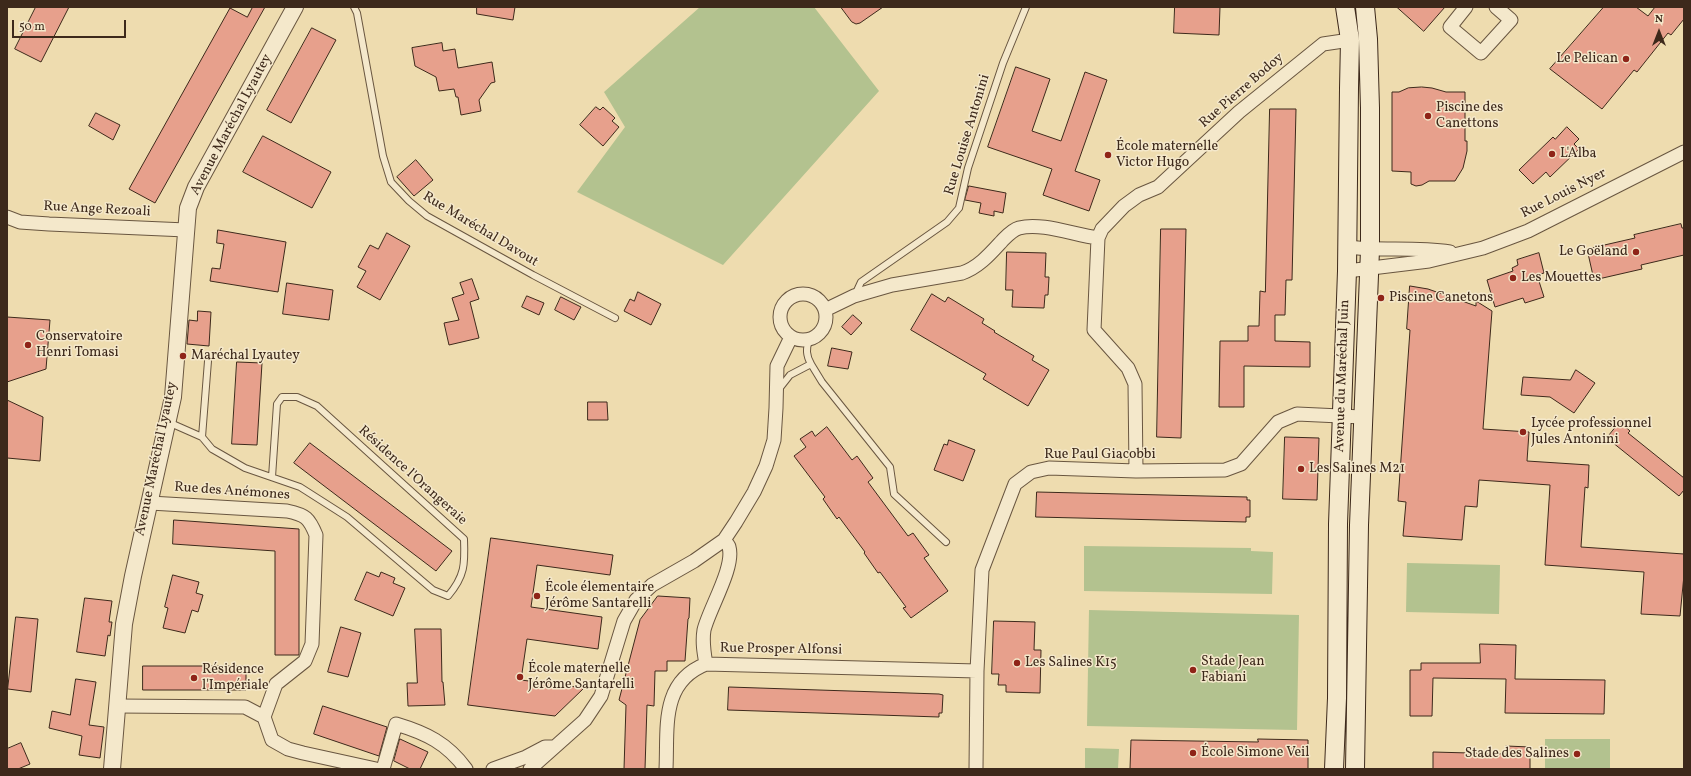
<!DOCTYPE html>
<meta charset="utf-8">
<style>
body{margin:0}
#map{position:relative;width:1691px;height:776px;overflow:hidden;background:#eedcaf;font-family:Vollkorn,serif}
canvas{display:block}
.frame{position:absolute;inset:0;border:8px solid #3d291b;pointer-events:none}
.north{position:absolute;left:1639px;top:12px;width:40px;height:40px;-webkit-text-stroke:3px #f4e8cb;paint-order:stroke;rotate:0deg;font-size:11px;font-weight:700;line-height:16px;text-align:center;color:#3d291b}
.north::after{content:'';display:block;margin:auto;width:14px;height:18px;background:#3d291b;clip-path:polygon(50% 0,100% 100%,50% 72%,0 100%)}
.scale{position:absolute;left:12px;top:20px;width:114px;height:18px;box-sizing:border-box;border:2px solid #3d291b;border-top:0;padding-left:5px;font-size:12px;line-height:14px;white-space:nowrap;color:#3d291b;-webkit-text-stroke:3px #f4e8cb;paint-order:stroke}
</style>
<div id="map">
<canvas width="1691" height="776"></canvas>
<div class="frame"></div>
<div class="north">N</div>
<div class="scale">50 m</div>
</div>
<script>
const ctx = document.querySelector('canvas').getContext('2d');
ctx.lineJoin = 'round';
function fill(path, color) { ctx.fillStyle = color; ctx.fill(path, 'evenodd'); }
function stroke(path, color, width, dash) { ctx.strokeStyle = color; ctx.lineWidth = width; ctx.lineCap = dash ? 'butt' : 'round'; ctx.setLineDash(dash || []); ctx.stroke(path); }
function drawText(font, color, halo, rows, align = 'center') {
  ctx.font = font + ' Vollkorn,serif'; ctx.lineWidth = 3; ctx.setLineDash([]); ctx.textBaseline = 'middle'; ctx.strokeStyle = halo; ctx.fillStyle = color; for (const [text, x, y, turn = 0] of rows) {
    ctx.save(); ctx.translate(x, y); ctx.rotate((+turn || 0) * Math.PI / 180); ctx.textAlign = isNaN(turn) ? turn : align; if (halo) ctx.strokeText(text, 0, 0); ctx.fillText(text, 0, 0); ctx.restore();
  }
}
fill(new Path2D(`
 M700,7H814L879,91L723,265L577,192L625,127L604,92Z
 M1084,546L1251,548V551L1273,552L1272,594L1084,591Z
 M1407,563L1500,565L1499,614L1406,612Z
 M1089,610L1299,615L1297,730L1087,726Z
 M1545,739H1610V769H1545Z
 M1085,748L1119,749L1118,769H1085Z`), '#b3c28f');
const building = new Path2D(`
 M36,7H69L41,62L15,49Z
 M253,7H265L155,203L129,189L230,8L247,17Z
 M477,7H515L513,20L477,14Z
 M841,7H883L860,23L856,24L852,22Z
 M1175,7H1220L1219,35L1174,33Z
 M1397,7H1445L1424,31Z
 M1604,7H1636L1648,16L1655,7H1684V19L1671,35L1668,33L1637,72L1634,70L1602,109L1550,69Z
 M312,28L336,40L291,123L267,110Z
 M442,43L443,51L455,49L458,68L492,62L495,82L491,83L479,100L481,111L461,115L458,97H456L454,89L439,91L436,77L415,66L412,48Z
 M1016,67L1050,79L1032,131L1061,141L1085,72L1107,80L1075,171L1100,180L1089,211L1043,195L1052,169L988,147Z
 M1422,87L1432,88L1446,92H1465V141H1467V151L1463,168L1455,181H1429L1422,185L1416,186L1411,184V172L1392,171V92H1399L1408,88Z
 M596,107L600,110L603,107L615,118L612,121L619,127L603,146L580,125Z
 M1270,109H1296L1292,280H1286L1285,315H1275V341L1310,342V367L1244,366V407H1219L1220,341H1248V326H1259L1260,291L1265,292Z
 M96,113L120,125L113,140L89,126Z
 M1567,127L1579,139L1574,144L1579,149L1550,177L1546,172L1533,184L1519,170L1553,137L1555,139Z
 M263,136L331,172L312,208L243,172Z
 M416,160L433,180L414,196L397,177Z
 M969,186L1006,193L1003,213L994,211V216L979,213L981,203L965,200Z
 M1681,224L1682,228H1684V255L1641,265L1642,269L1594,280L1587,249L1635,238L1634,235Z
 M1161,229H1186L1181,438L1157,437Z
 M218,230L286,242L278,292L210,281L212,268L220,269L224,244L217,243Z
 M387,233L410,246L380,300L357,287L366,271L358,267L370,245L378,249Z
 M1007,252L1046,253L1045,277H1049L1048,295H1045L1044,308L1012,307L1013,290H1006Z
 M1539,253L1544,273L1537,275L1544,297L1525,303L1523,298L1495,307L1487,280L1513,271L1512,268L1518,265L1517,260Z
 M472,279L479,299L470,302L479,338L449,345L444,323L459,320L452,298L464,294L460,283Z
 M287,283L333,290L329,320L283,314Z
 M1410,286L1428,289L1476,306V301L1492,311L1483,429L1529,432L1527,461L1589,465L1588,488L1585,487L1581,547L1684,554V575L1680,616L1641,614L1644,572L1545,565L1550,485L1479,480L1477,507L1465,506L1462,540L1403,536L1406,502L1398,501L1410,330L1407,329Z
 M638,292L661,304L651,325L624,311L630,299L634,301Z
 M932,294L945,302L948,297L984,319L982,323L995,331L994,332L1034,356L1032,360L1049,370L1028,406L983,379L986,374L911,330Z
 M527,296L544,303L539,315L522,307Z
 M561,297L581,307L574,320L555,310Z
 M198,311L211,312L209,346L187,344L189,320L197,321Z
 M853,315L862,323L851,335L842,327Z
 M7,317L50,320L46,369L7,382Z
 M832,348L852,352L848,369L828,366Z
 M237,362L262,363L257,445L232,444Z
 M1576,370L1595,383L1574,413L1550,397L1521,395L1523,377L1570,380Z
 M7,400L43,417L40,461L7,458Z
 M588,402H607L608,420H588Z
 M1620,422L1630,431L1628,433L1684,478V490L1679,496L1607,438Z
 M827,427L852,460L857,456L873,478L868,482L908,536L913,533L929,555L924,558L948,591L911,618L903,608L906,607L880,572L878,573L864,553L865,552L839,517L837,519L823,499L825,497L794,456L806,447L800,439L812,431L815,436Z
 M1285,437L1319,438L1317,500L1283,499Z
 M949,440L975,450L963,481L934,470L944,444L947,445Z
 M310,443L452,551L436,571L294,463Z
 M1037,492L1247,497V500H1250V517H1246V522L1036,517Z
 M174,520L299,529V655H275V551L173,544Z
 M491,538L613,555L610,575L537,565L531,607L602,617L598,649L527,639L521,680L584,688L555,716L468,705Z
 M367,572L379,577L381,572L395,578L393,583L405,588L393,616L355,600Z
 M173,575L199,582L196,593L203,595L198,612L192,610L185,633L163,628L168,608L165,607Z
 M658,596L690,598L689,618L688,619L685,661H667V671H655L654,706L647,705L645,769H624L626,705L619,700L640,620Z
 M85,598L112,601L109,622H112L110,636L108,635L105,656L77,652Z
 M16,617L38,619L31,692L8,689Z
 M994,621L1035,622L1034,650H1041L1040,693L1006,692V685H998L999,674H992Z
 M341,627L361,633L348,677L328,672Z
 M415,629H441L442,682H443L445,705L408,706L407,683H417Z
 M1480,644L1516,645L1515,679L1605,680L1604,714L1505,713L1506,679L1433,678L1432,716H1410V670H1421V663H1480Z
 M143,666H246V690H143Z
 M76,679L96,682L89,725L104,727L100,758L79,755L82,736L49,728L52,711L70,715Z
 M729,687L939,694L943,695L942,713H939V717L728,710Z
 M323,706L387,727L379,756L314,734Z
 M400,739L428,752L420,769H410L394,761Z
 M1258,739L1308,740V769H1130L1131,740L1258,742Z
 M21,743L30,764L18,769H7V749Z
 M1506,746L1530,747V769H1433V752L1506,754Z`);
fill(building, '#e7a08c');
stroke(building, '#3d291b', 1);
const service = new Path2D(`
 M354,7L357,13L383,156L391,182L409,201L427,216L533,275L615,318
 M855,295L861,282L947,222L959,208L968,168L1003,63L1026,7
 M811,364L822,382L890,467L894,494L946,542
 M779,389L790,375L811,364C806,355 806,349 809,340
 M168,422L202,437L212,449L245,468L300,487L347,517L433,590L448,596C465,576 465,564 464,539L317,406L297,397H282L277,404L272,477
 M202,437L208,361`);
const minor = new Path2D(`
 M1466,7L1450,27L1481,53L1511,20L1496,7
 M7,217L20,222L49,224L186,230
 M1346,247C1381,251 1415,247 1450,252
 M1347,271L1429,261L1483,248L1528,231L1684,152
 M780 317a23 23 0 1 1 46 0a23 23 0 1 1-46 0Z
 M825,310L854,296L892,285L962,273C979,267 990,254 1002,241C1007,236 1012,230 1019,228C1042,222 1074,235 1098,238
 M1136,471L1135,384L1128,368L1094,330L1098,238L1102,229L1124,206L1139,195L1158,187L1239,112L1323,44L1350,40
 M150,503L287,511C306,515 309,518 316,535L312,644L305,661L276,684L264,717
 M706,664C704,653 702,642 704,630C709,609 735,567 729,547C729,545 726,543 724,540
 M117,706L245,707L264,717L272,740L288,749L303,753L376,769
 M383,769L396,724C426,733 447,743 466,769
 M493,769L526,757L545,747H554
 M530,769L585,720L601,696L624,621L636,600L652,585L694,561L724,540L736,522L754,492L766,466L774,440L776,408L777,366L791,337
 M666,769C668,728 660,682 706,664L977,671
 M976,769L977,671L982,570L1015,484L1031,472L1049,468L1136,471L1225,470L1241,464L1278,422L1297,414L1362,417`);
const tertiary = new Path2D(`
 M112,769L124,624L133,576L173,397L188,208L196,187L295,7`);
const secondary = new Path2D(`
 M1334,769L1337,698L1338,524L1347,271L1349,88L1350,40L1345,7
 M1355,769L1359,525L1370,250V108L1368,39L1365,7`);
stroke(service, '#695640', 8);
stroke(minor, '#695640', 15);
stroke(tertiary, '#695640', 18);
stroke(secondary, '#3d291b', 20);
stroke(service, '#f4e8cb', 6);
stroke(minor, '#f4e8cb', 13);
stroke(tertiary, '#f4e8cb', 16);
stroke(secondary, '#f4e8cb', 18);
for (const [x, y, r, color] of [
 [1626,59,4,"#8f2418"],
 [1428,116,4,"#8f2418"],
 [1552,154,4,"#8f2418"],
 [1108,155,4,"#8f2418"],
 [1636,252,4,"#8f2418"],
 [1513,278,4,"#8f2418"],
 [1381,298,4,"#8f2418"],
 [28,345,4,"#8f2418"],
 [183,356,4,"#8f2418"],
 [1523,432,4,"#8f2418"],
 [1301,469,4,"#8f2418"],
 [537,596,4,"#8f2418"],
 [1017,663,4,"#8f2418"],
 [1193,670,4,"#8f2418"],
 [520,677,4,"#8f2418"],
 [194,678,4,"#8f2418"],
 [1193,753,4,"#8f2418"],
 [1577,754,4,"#8f2418"]
]) { const dot = new Path2D(); dot.arc(x, y, r, 0, 2 * Math.PI); ctx.fillStyle = color; ctx.fill(dot); stroke(dot, '#f4e8cb', 1.5); }
drawText('14px', '#3d291b', '#f4e8cb', [
 ["Le Pelican",1618,59,"right"],
 ["Piscine des",1436,108],
 ["Canettons",1436,124],
 ["École maternelle",1116,147],
 ["Victor Hugo",1116,163],
 ["L'Alba",1560,154],
 ["Le Goëland",1628,252,"right"],
 ["Les Mouettes",1521,278],
 ["Piscine Canetons",1389,298],
 ["Conservatoire",36,337],
 ["Henri Tomasi",36,353],
 ["Maréchal Lyautey",191,356],
 ["Lycée professionnel",1531,424],
 ["Jules Antonini",1531,440],
 ["Les Salines M21",1309,469],
 ["École élementaire",545,588],
 ["Jérôme Santarelli",545,604],
 ["Stade Jean",1201,662],
 ["Fabiani",1201,678],
 ["Les Salines K15",1025,663],
 ["École maternelle",528,669],
 ["Jérôme Santarelli",528,685],
 ["Résidence",202,670],
 ["l'Impériale",202,686],
 ["École Simone Veil",1201,753],
 ["Stade des Salines",1569,754,"right"]
], 'left');
drawText('14px', '#3d291b', '#f4e8cb', [
 ["Rue Pierre Bodoy",1242,91,-41],
 ["Avenue Maréchal Lyautey",232,125,-62],
 ["Rue Louise Antonini",968,135,-73],
 ["Rue Louis Nyer",1564,194,-27],
 ["Rue Ange Rezoali",97,210,3],
 ["Rue Maréchal Davout",480,230,31],
 ["Avenue du Maréchal Juin",1343,376,-88],
 ["Rue Paul Giacobbi",1100,455],
 ["Avenue Maréchal Lyautey",157,459,-78],
 ["Résidence l'Orangeraie",412,476,42],
 ["Rue des Anémones",232,492,4],
 ["Rue Prosper Alfonsi",781,650,1]
]);
</script>
